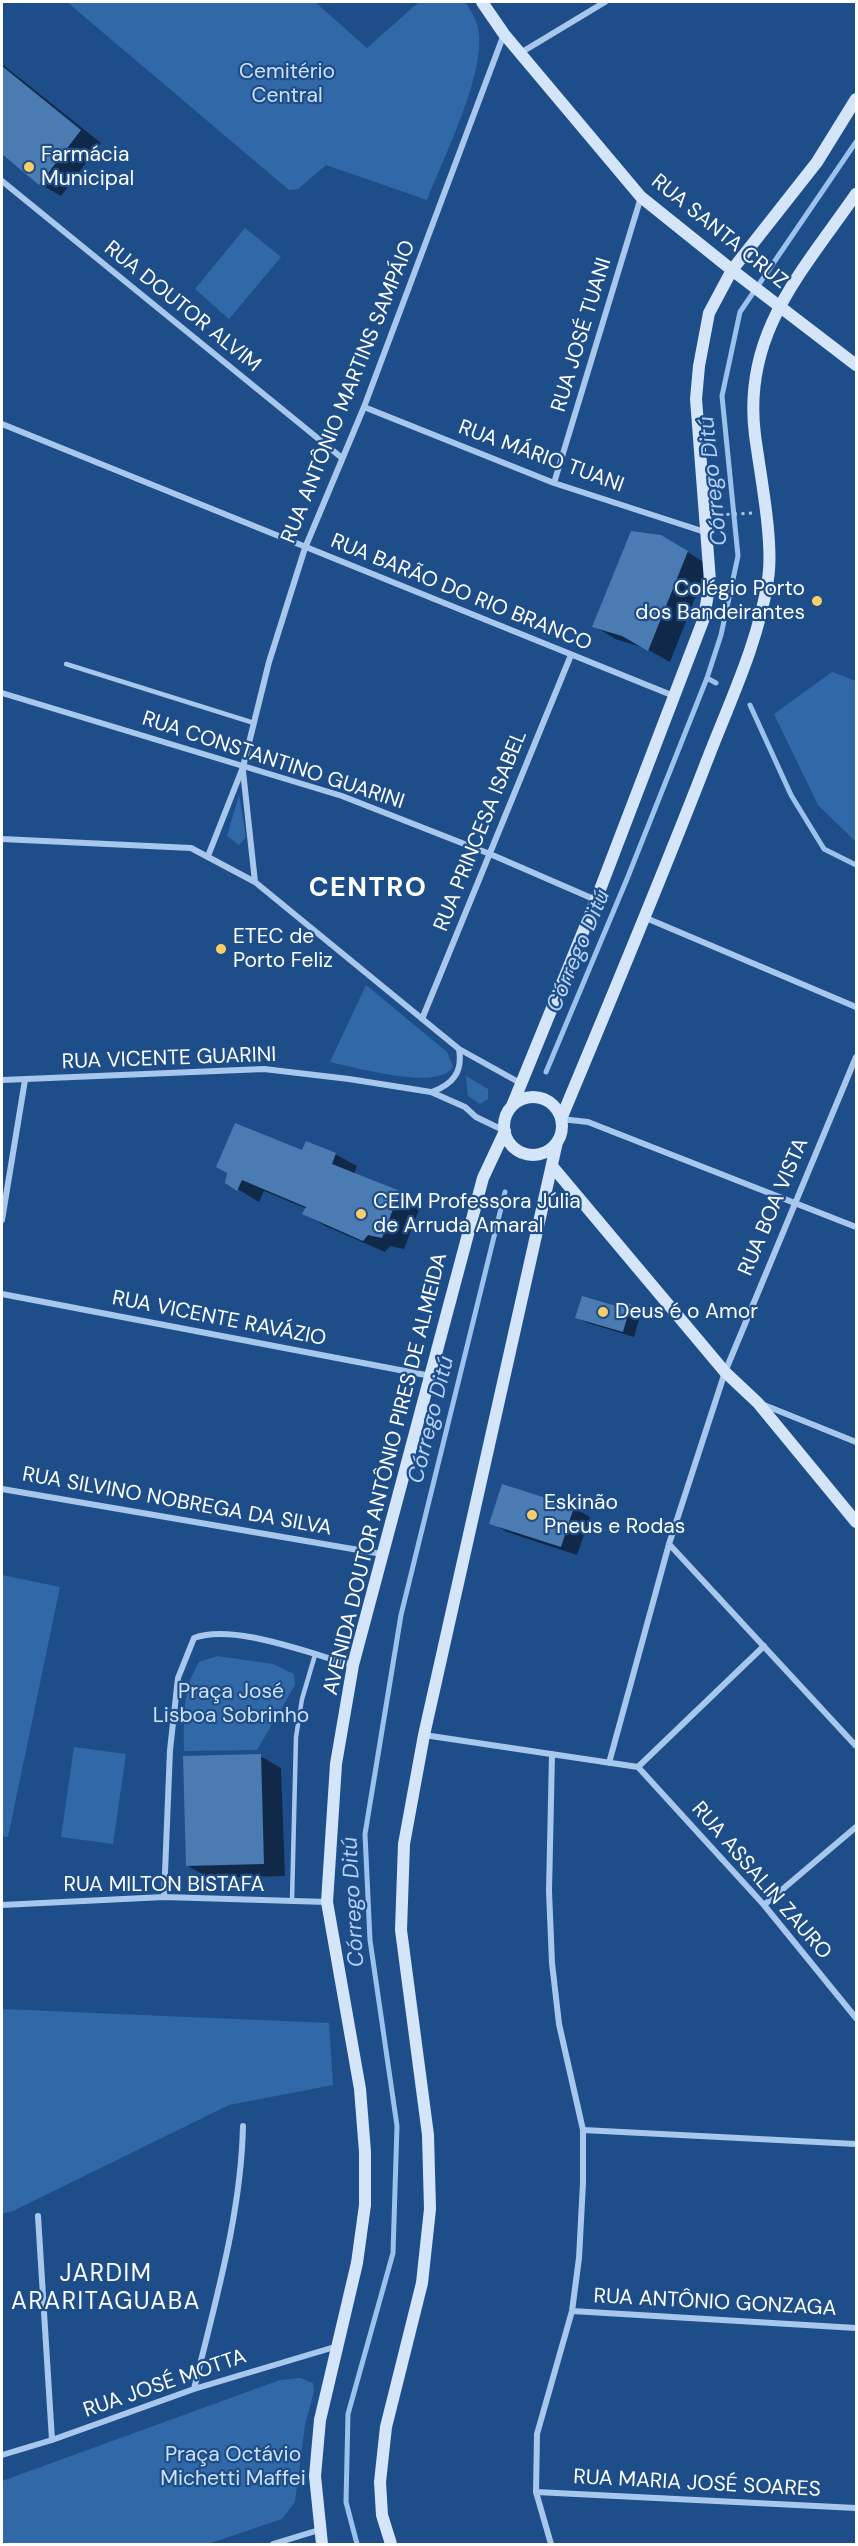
<!DOCTYPE html>
<meta charset="utf-8">
<style>
body{margin:0}
#map{position:relative;width:858px;height:2546px;overflow:hidden;background:#1e4e89;font-family:"DM Sans",sans-serif}
canvas{display:block}
.frame{position:absolute;inset:0;border:3px solid #fff;pointer-events:none}
</style>
<div id="map">
<canvas width="858" height="2546"></canvas>
<div class="frame"></div>
</div>
<script>
const ctx = document.querySelector('canvas').getContext('2d');
ctx.lineJoin = 'round';
function fill(path, color) { ctx.fillStyle = color; ctx.fill(path, 'evenodd'); }
function stroke(path, color, width, dash) { ctx.strokeStyle = color; ctx.lineWidth = width; ctx.lineCap = dash ? 'butt' : 'round'; ctx.setLineDash(dash || []); ctx.stroke(path); }
function drawText(font, color, halo, rows, align = 'center') {
  ctx.font = font + ' "DM Sans",sans-serif'; ctx.lineWidth = 4.5; ctx.setLineDash([]); ctx.textBaseline = 'middle'; ctx.strokeStyle = halo; ctx.fillStyle = color; for (const [text, x, y, turn = 0] of rows) {
    ctx.save(); ctx.translate(x, y); ctx.rotate((+turn || 0) * Math.PI / 180); ctx.textAlign = isNaN(turn) ? turn : align; if (halo) ctx.strokeText(text, 0, 0); ctx.fillText(text, 0, 0); ctx.restore();
  }
}
fill(new Path2D(`
 M67,2H315L367,48L419,2H465C472,12 478,22 479,35C483,78 444,157 427,200L326,165L298,189L289,190Z
 M245,228L281,257L229,319L195,289Z
 M832,672L856,681V842L818,805L774,714Z
 M239,795L246,837L239,845L227,836Z
 M366,985L447,1052L453,1066C442,1092 353,1067 330,1062Z
 M466,1076L488,1089V1099L480,1104L468,1096Z
 M2,1575L60,1587L8,1837L2,1836Z
 M217,1656L273,1664L294,1674L295,1685L257,1750L184,1751C184,1719 182,1690 199,1662Z
 M74,1747L126,1754L113,1844L61,1837Z
 M2,2009L329,2023L333,2085L229,2105L13,2211L2,2214Z
 M300,2378L313,2383L314,2392L305,2425L295,2502L282,2519L208,2544H2V2481L280,2380Z`), '#3168a7');
fill(new Path2D(`
 M2,64L101,143L61,196L40,184L2,152Z
 M683,549L708,565L670,662L645,648L615,639L594,626Z
 M303,1152L335,1154L357,1166L354,1174L400,1192L421,1204L404,1249L390,1246L385,1252L325,1226L304,1213L307,1209L264,1191L259,1202L226,1182Z
 M630,1306L641,1312L634,1337L588,1323L577,1317Z
 M503,1486L574,1508L590,1517L577,1555L507,1532L491,1523Z
 M260,1756L281,1768L285,1876L209,1878L188,1866Z`), '#0007');
stroke(new Path2D(`
 M707,678L716,683
 M750,705L791,795L824,849L856,865
 M546,1072L627,879L707,678L721,635L738,556L722,396L740,312L856,142
 M357,2544L346,2502L348,2414L393,2253L397,2126L370,1940L365,1834L401,1615L505,1192`), '#9bc2ed', 5);
fill(new Path2D(`
 M2,66L81,130L39,185L2,154Z
 M631,531L661,535L688,551L648,651L622,636L592,627Z
 M235,1123L302,1150L306,1141L336,1153L332,1164L400,1191L382,1238L368,1235L363,1241L302,1214L306,1207L242,1180L237,1191L225,1183L227,1173L216,1167Z
 M582,1296L616,1306L619,1302L631,1304L623,1332L575,1318Z
 M502,1484L574,1507L561,1547L489,1524Z
 M261,1754L264,1864L186,1866L183,1756Z`), '#4a7bb3');
stroke(new Path2D(`
 M719,515L752,513`), '#a8c7ec', 3, [3, 4.5]);
stroke(new Path2D(`
 M66,664L254,723
 M292,1901L296,1737L302,1699L315,1655`), '#a8c7ec', 4.5);
stroke(new Path2D(`
 M522,52L605,2
 M2,181L342,458
 M364,407L554,483L708,533
 M2,424L674,696
 M554,483L641,197
 M2,693L342,796L490,854L596,900
 M243,771L255,882
 M2,839L191,848L255,882L459,1049L522,1084
 M208,856L243,767L269,662L305,548L364,407L504,34
 M646,918L856,1007
 M422,1019L571,655
 M2,1080L264,1069L349,1079L431,1092L465,1107L476,1117L505,1131
 M432,1092C453,1084 463,1072 459,1049
 M561,1119L588,1122L856,1227
 M2,1220L25,1080
 M2,1294L431,1376
 M764,1405L856,1442
 M2,1489L382,1554
 M669,1544L856,1746
 M424,1735L638,1767
 M609,1763L669,1544L725,1372L856,1057
 M638,1767L764,1905L856,2018
 M638,1767L764,1646
 M164,1897L170,1750L178,1678L194,1638C234,1623 310,1654 353,1665
 M2,1905L164,1897L327,1902
 M764,1905L856,1827
 M583,2130L856,2144
 M38,2216L52,2440
 M572,2311L856,2328
 M194,2389C215,2302 241,2215 243,2126
 M2,2455L52,2440L194,2389L338,2346
 M536,2492L856,2508
 M273,2544L319,2530
 M551,2544L536,2492L537,2434L572,2311L579,2258L583,2183V2130L559,2024L552,1963L549,1891L552,1754`), '#a8c7ec', 6);
stroke(new Path2D(`
 M482,2L504,34L641,197L732,270L856,365
 M504 1126a29 29 0 1 1 58 0a29 29 0 1 1-58 0Z
 M512,1106L596,900L704,618L710,581L696,399L699,366L709,313L732,270L817,162L856,99
 M561,1119C611,999 661,880 708,758C730,701 759,641 768,579C774,542 760,474 755,435C742,334 802,272 856,194
 M552,1166L725,1372L758,1403L856,1522
 M322,2544L315,2476L320,2420L357,2263L365,2205V2152L360,2089L327,1902L336,1764L353,1665L483,1178L505,1131
 M391,2544L382,2515L380,2482L386,2427L422,2283L430,2209L428,2135L401,1930L404,1844L424,1735L557,1142`), '#d4e4f9', 12);
for (const [x, y, r, color] of [
 [29,167,6,"#fbce67"],
 [817,601,6,"#fbce67"],
 [221,949,6,"#fbce67"],
 [361,1214,6,"#fbce67"],
 [603,1312,6,"#fbce67"],
 [532,1515,6,"#fbce67"]
]) { const dot = new Path2D(); dot.arc(x, y, r, 0, 2 * Math.PI); ctx.fillStyle = color; ctx.fill(dot); stroke(dot, '#1e4e89', 2); }
drawText('21px', '#cde1f8', '#1e4e89', [
 ["Cemitério",287,72],
 ["Central",287,96],
 ["Praça José",231,1692],
 ["Lisboa Sobrinho",231,1716],
 ["Praça Octávio",233,2455],
 ["Michetti Maffei",233,2479]
]);
drawText('21px', '#fff', '#1e4e89', [
 ["Farmácia",41,155],
 ["Municipal",41,179],
 ["Colégio Porto",805,589,"right"],
 ["dos Bandeirantes",805,613,"right"],
 ["ETEC de",233,937],
 ["Porto Feliz",233,961],
 ["CEIM Professora Júlia",373,1202],
 ["de Arruda Amaral",373,1226],
 ["Deus é o Amor",615,1312],
 ["Eskinão",544,1503],
 ["Pneus e Rodas",544,1527]
], 'left');
drawText('21px', '#fff', '#1e4e89', [
 ["RUA SANTA CRUZ",719,232,39],
 ["RUA DOUTOR ALVIM",182,307,39],
 ["RUA JOSÉ TUANI",582,335,-73],
 ["RUA ANTÔNIO MARTINS SAMPÁIO",349,392,-68],
 ["RUA MÁRIO TUANI",541,457,20],
 ["RUA BARÃO DO RIO BRANCO",461,593,22],
 ["RUA CONSTANTINO GUARINI",273,761,18],
 ["RUA PRINCESA ISABEL",481,831,-68],
 ["RUA VICENTE GUARINI",169,1059,-2],
 ["RUA BOA VISTA",774,1207,-67],
 ["RUA VICENTE RAVÁZIO",219,1319,11],
 ["AVENIDA DOUTOR ANTÔNIO PIRES DE ALMEIDA",386,1474,-76],
 ["RUA SILVINO NOBREGA DA SILVA",177,1502,10],
 ["RUA ASSALIN ZAURO",761,1881,49],
 ["RUA MILTON BISTAFA",164,1885],
 ["RUA ANTÔNIO GONZAGA",715,2303,3],
 ["RUA JOSÉ MOTTA",165,2384,-19],
 ["RUA MARIA JOSÉ SOARES",697,2484,3]
]);
drawText('italic 22px', '#b4d1f3', '#1e4e89', [
 ["Córrego Ditú",714,481,-96],
 ["Córrego Ditú",579,951,-67],
 ["Córrego Ditú",432,1420,-76],
 ["Córrego Ditú",354,1902,-93]
]);
ctx.letterSpacing = '1.5px';
drawText('24px', '#fff', '#1e4e89', [
 ["JARDIM",106,2275],
 ["ARARITAGUABA",106,2303]
]);
ctx.letterSpacing = '0px';
ctx.letterSpacing = '1.5px';
drawText('bold 27px', '#fff', '#1e4e89', [
 ["CENTRO",368,889]
]);
ctx.letterSpacing = '0px';
</script>
